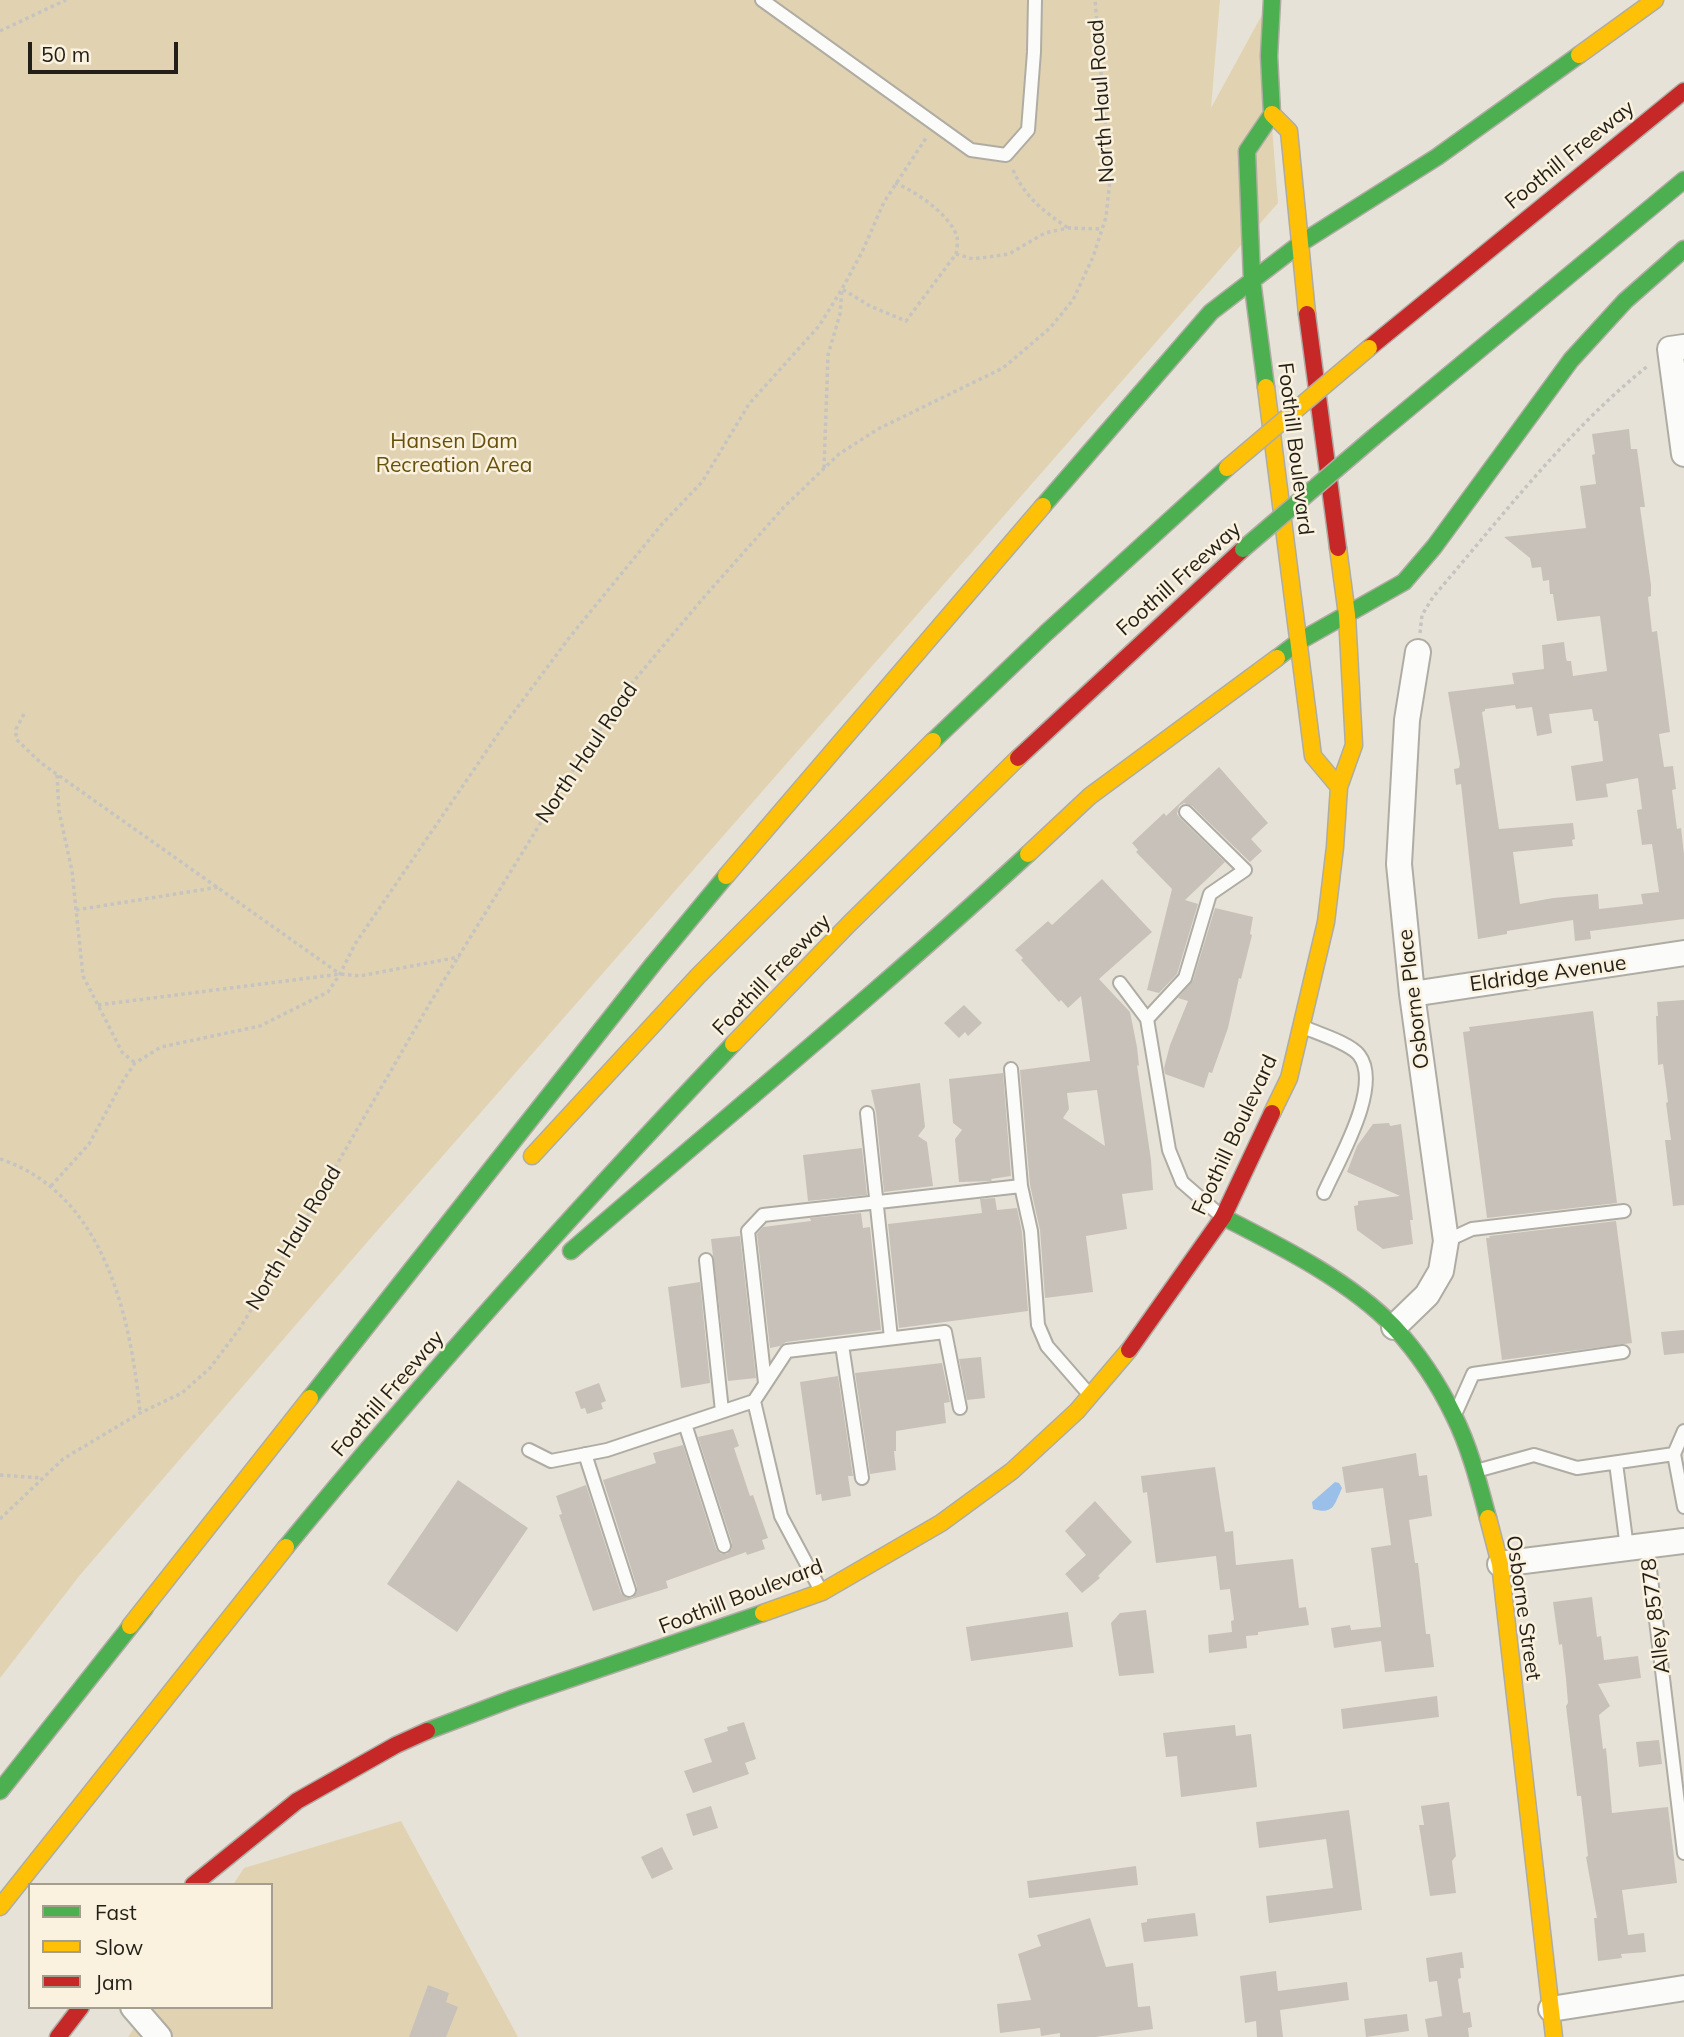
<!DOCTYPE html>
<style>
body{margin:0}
#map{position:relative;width:1684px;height:2037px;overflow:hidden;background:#e7e2d7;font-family:Mulish,sans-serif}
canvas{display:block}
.legend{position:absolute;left:28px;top:1883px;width:245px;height:126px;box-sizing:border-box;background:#faf2de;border:2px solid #a49e8f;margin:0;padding:9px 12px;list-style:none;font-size:21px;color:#221f18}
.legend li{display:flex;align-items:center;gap:14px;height:35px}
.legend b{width:35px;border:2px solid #a49e8f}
.scale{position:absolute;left:28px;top:42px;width:150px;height:32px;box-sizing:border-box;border:4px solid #221f18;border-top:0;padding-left:9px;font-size:21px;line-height:24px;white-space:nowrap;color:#221f18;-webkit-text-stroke:5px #faf2de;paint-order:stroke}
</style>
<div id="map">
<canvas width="1684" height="2037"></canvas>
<ul class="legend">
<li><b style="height:9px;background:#4caf50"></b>Fast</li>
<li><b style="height:9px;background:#ffc107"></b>Slow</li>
<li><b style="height:9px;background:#c62828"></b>Jam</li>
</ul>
<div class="scale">50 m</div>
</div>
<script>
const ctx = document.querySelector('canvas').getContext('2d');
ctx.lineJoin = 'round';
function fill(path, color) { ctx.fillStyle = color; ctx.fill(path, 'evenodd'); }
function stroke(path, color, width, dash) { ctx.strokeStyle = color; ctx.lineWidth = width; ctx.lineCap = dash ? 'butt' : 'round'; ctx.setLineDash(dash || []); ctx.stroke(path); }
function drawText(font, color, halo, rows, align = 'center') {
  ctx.font = font + ' Mulish,sans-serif'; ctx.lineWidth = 5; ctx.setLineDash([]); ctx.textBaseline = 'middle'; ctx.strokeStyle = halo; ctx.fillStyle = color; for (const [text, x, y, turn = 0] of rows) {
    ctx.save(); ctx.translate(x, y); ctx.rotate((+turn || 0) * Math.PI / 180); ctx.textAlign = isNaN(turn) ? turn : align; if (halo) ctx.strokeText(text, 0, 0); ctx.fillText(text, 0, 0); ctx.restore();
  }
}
fill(new Path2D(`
 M0,0H1220L1211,108L1263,13L1278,203L369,1240L80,1575L0,1678Z
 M401,1821L518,2037H128L148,2007H271V1885H233L244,1868Z`), '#e1d3b2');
fill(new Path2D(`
 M1335,1482L1339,1483L1342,1488C1334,1505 1334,1515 1313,1509L1312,1502Z`), '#9ac0ea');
fill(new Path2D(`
 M1629,429L1631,449H1637L1645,507H1640L1651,585V596L1648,597L1652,632L1657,631L1670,732L1659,734L1664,767L1673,766L1676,789L1672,790L1677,829L1681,828L1684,854V919L1590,931L1591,939L1575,941L1573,920L1507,931V934L1478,939L1461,784L1456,785L1454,769L1459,768L1460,764L1448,692L1514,684L1512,673L1544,669L1542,645L1564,642L1566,658L1567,661H1571L1573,676L1607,671L1600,616L1557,621L1553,594H1550L1549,580L1543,581L1541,567L1532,568L1530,558L1504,537L1586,528L1580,486L1596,484L1592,455L1595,454L1592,434ZM1515,705L1516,709L1532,707L1537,736L1552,733L1549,714L1592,709L1594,721H1598L1603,761L1571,766L1576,801L1608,797L1606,784L1638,778L1642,809L1637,810L1642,845L1652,844L1659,892L1641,894L1643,904L1599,909L1598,894L1553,898L1520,904L1513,852L1573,846L1572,840L1575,839L1573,823L1499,829L1482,712L1485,711V709Z
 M1219,767L1268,823L1251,839L1262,851L1250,862L1192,806L1184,803L1179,806L1177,814L1180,818L1225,862L1185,900L1198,904L1177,974L1159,993L1147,990L1172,889L1136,852L1138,850L1132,843L1164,813L1166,816Z
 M1102,879L1152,932L1099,979L1130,1012L1137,1047L1139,1066L1137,1065L1151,1160L1153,1190L1122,1194L1127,1229L1086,1236L1093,1292L1045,1298L1040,1230L1030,1185L1020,1070L1090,1061L1081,996L1068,1008L1061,1000L1059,1002L1021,960L1023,958L1015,950L1048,921L1052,925ZM1097,1090L1105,1146L1063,1118L1069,1109L1067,1093Z
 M1215,908L1253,917L1250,934L1252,935L1241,979L1239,978L1228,1028L1212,1073L1209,1072L1204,1088L1165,1074L1164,1068L1170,1045L1188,1001L1178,998L1193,980Z
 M1684,1000V1205L1673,1206L1665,1140H1671L1666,1103L1668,1102L1663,1064L1658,1065L1656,1016H1658L1657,1002Z
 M964,1005L982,1023L968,1036L965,1032L959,1038L944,1023Z
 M1593,1011L1617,1203L1487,1218L1463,1032L1470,1031L1469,1027Z
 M1003,1073L1011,1176L991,1179L992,1181L959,1182L955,1139L962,1130L953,1123L949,1079Z
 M920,1083L925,1127L918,1136L927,1142L933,1186L884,1192L876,1112L871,1090Z
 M1389,1123L1390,1126L1401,1124L1413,1220H1410L1413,1244L1383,1249L1357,1230L1354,1206L1358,1205V1201L1400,1196L1347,1172L1357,1146L1373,1124Z
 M862,1148L867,1195L808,1201L803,1155Z
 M995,1198L997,1210L1017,1208L1022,1232L1028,1311L899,1328L888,1224L982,1213L980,1199Z
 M861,1213L863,1228L870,1227L881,1330L786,1342L780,1346L770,1348L757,1234L763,1227L811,1221L810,1218Z
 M1616,1221L1632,1343L1502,1360L1486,1238H1490L1489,1236Z
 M740,1236L756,1378L728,1381L711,1239Z
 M700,1282L710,1383L681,1388L668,1287Z
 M1684,1330V1353L1664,1355L1661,1332Z
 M981,1357L985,1398L967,1400L959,1359Z
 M942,1363L950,1402L944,1403L946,1423L896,1431V1451H894L896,1470L870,1474L855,1373Z
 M838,1376L853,1476H848L851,1496L822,1501L821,1494L816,1495L800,1382Z
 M599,1383L606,1401L601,1403L603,1409L587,1414L585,1408L581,1409L575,1392Z
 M733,1429L739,1446L734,1448L750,1496L753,1495L768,1538L762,1540L765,1549L747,1555L746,1552L666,1581L668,1588L593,1611L559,1515L562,1514L556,1496L586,1485L621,1593L627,1598H632L637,1592V1587L603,1480L656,1463L653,1453L683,1445L716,1549L721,1554H727L732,1549V1543L698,1437Z
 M1416,1453L1419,1476L1427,1475L1432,1516L1409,1520L1415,1563H1418L1426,1634H1430L1434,1667L1385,1672L1381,1641L1334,1648L1331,1628L1350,1625L1351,1630L1381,1627L1371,1548L1391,1545L1383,1488L1346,1493L1342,1467Z
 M1215,1467L1225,1532L1233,1531L1236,1565L1293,1559L1299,1608L1306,1607L1309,1625L1258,1632V1635L1246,1636L1247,1648L1209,1653L1208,1635L1232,1632L1231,1621L1234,1620L1230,1589L1220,1590L1216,1556L1156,1563L1147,1492L1143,1493L1141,1476Z
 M458,1480L528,1528L457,1632L387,1584Z
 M1095,1501L1132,1542L1098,1576L1100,1578L1082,1593L1065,1574L1086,1555L1065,1531Z
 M1592,1597L1597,1637L1601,1636L1604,1660L1638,1656L1641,1678L1598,1684L1610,1706L1599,1715L1603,1749L1606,1748L1612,1813L1668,1807L1677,1883L1622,1890L1628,1935L1644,1933L1646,1952L1621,1954L1622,1958L1598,1961L1594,1918H1597L1586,1857L1588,1856L1581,1796H1577L1566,1706L1568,1703L1566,1679L1562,1644L1559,1645L1553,1602Z
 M1146,1610L1154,1673L1119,1676L1111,1623L1120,1613Z
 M1068,1612L1073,1647L971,1661L966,1627Z
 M1437,1696L1439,1717L1343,1729L1341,1709Z
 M744,1722L756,1759L745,1763L749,1774L693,1793L684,1771L712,1762L704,1739L728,1731L727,1727Z
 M1235,1725L1236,1736L1251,1734L1257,1787L1181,1797L1177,1756L1166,1757L1163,1733Z
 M1659,1740L1662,1764L1639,1767L1636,1742Z
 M1449,1802L1456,1856L1452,1861L1456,1893L1430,1896L1419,1825H1424L1421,1806Z
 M711,1806L718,1828L693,1836L686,1814Z
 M1349,1810L1362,1910L1269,1923L1266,1896L1333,1888L1326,1839L1259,1848L1256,1822Z
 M662,1847L673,1869L652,1879L641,1857Z
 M1136,1866L1138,1885L1029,1898L1027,1881Z
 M1195,1913L1198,1936L1144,1942L1141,1923L1147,1922V1919Z
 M1090,1918L1106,1967L1133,1963L1138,2007L1150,2006L1153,2029L1095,2037H1060V2033L1041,2036L1040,2028L1000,2033L997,2004L1031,2000L1018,1954L1041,1946L1037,1935Z
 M1462,1952L1464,1968H1460L1461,1978L1458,1979L1463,2013L1470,2012L1472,2027L1468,2028L1469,2037H1428L1425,2019L1442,2016L1437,1981L1429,1982L1426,1958Z
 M1276,1971L1278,1991L1347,1982L1349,2000L1280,2010L1283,2037H1257L1256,2021L1245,2023L1240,1976Z
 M428,1985L449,1993L446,2002L458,2007L446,2037H409Z
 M1407,2014L1409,2031L1366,2037L1364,2019Z`), '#c8c1ba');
const lane = new Path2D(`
 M762,0L971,150L1006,155L1028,130L1034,52L1035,0
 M1120,983L1147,1019L1169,1150L1182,1182L1220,1215
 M1147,1019L1185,978L1210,894L1245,870L1186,812
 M1306,1028C1319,1034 1350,1043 1359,1055C1383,1086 1338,1161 1324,1193
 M867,1113L891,1338
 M1021,1186L1031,1231L1038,1325L1047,1346L1088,1393
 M1446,1241L1472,1229L1624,1211
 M706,1260L722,1411
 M842,1345L862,1478
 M765,1383L748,1231L763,1215L1021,1186L1011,1069
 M754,1401L781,1516L820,1589
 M1457,1410L1473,1374L1623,1352
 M685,1424L724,1546
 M529,1450L551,1461L607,1450L754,1401L787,1351L945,1332L960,1408
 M585,1454L629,1590
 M1674,1454L1684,1431
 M1616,1463L1627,1548
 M1476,1471L1534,1455L1577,1468L1674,1454L1684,1507
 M1647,1545L1684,1853`);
const street = new Path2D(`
 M1684,347L1670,349L1684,454
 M1412,994L1684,953
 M1394,1327L1427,1295L1441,1271L1446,1241L1412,994L1399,864L1407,720L1418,652
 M1500,1564L1684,1541
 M133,2007L159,2037
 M1551,2009L1684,1988`);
const fast = new Path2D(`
 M1266,387L1252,280L1247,151L1272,114L1269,56L1272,0
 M1374,437L1684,180
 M1043,506L1211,312L1301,243L1437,157L1579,55
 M1277,658L1298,642L1404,582L1434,547L1571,360L1625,301L1684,249
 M933,741L1046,633L1227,468
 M1223,1217C1280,1246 1350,1281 1394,1327C1418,1353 1439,1385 1454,1416C1470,1448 1479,1484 1488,1518
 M571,1251C723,1119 880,991 1028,854
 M310,1398L654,963L726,876
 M286,1547C428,1374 579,1206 733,1044
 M427,1731L514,1698L763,1613
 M0,1791L145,1608`);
const slow = new Path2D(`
 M1579,55L1655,0
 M1272,114L1289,131L1307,314
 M1266,387L1313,756L1339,787
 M1028,854L1090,796L1277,658
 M726,876L1043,506
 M733,1044L849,924L1018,758
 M1272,1113L1289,1078L1326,922L1335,847L1339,787L1354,745L1347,615L1338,548
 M532,1156L698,976L933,741
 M1488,1518L1500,1564L1554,2037
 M763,1613L822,1592L941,1523L1012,1471L1077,1411L1129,1350
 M130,1626L310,1398
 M0,1907L286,1547`);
const jam = new Path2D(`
 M1307,314L1338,548
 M1369,348L1684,91
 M1018,758L1243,549
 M1129,1350L1223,1217L1272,1113
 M193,1885L297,1801L396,1745L427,1731
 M58,2037L81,2007`);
stroke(lane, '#afaca3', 16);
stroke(street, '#afaca3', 28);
stroke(fast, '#afaca3', 19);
stroke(slow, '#afaca3', 19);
stroke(jam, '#afaca3', 19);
stroke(new Path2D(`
 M0,31L66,0
 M1013,170C1025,197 1043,211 1068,228
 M895,183C915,191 951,215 957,237C958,241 957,249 956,254
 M824,468L828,355L840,314L842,289L862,252L884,202L926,138
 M1420,633L1422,615L1433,597C1500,519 1569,428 1649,365
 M24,714L16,729V739L41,763L340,974
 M57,775L59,811L72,871L83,976L122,1052L135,1063
 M76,910L219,887
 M98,1005L340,974L360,976L459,957
 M0,1159C104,1193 131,1317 140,1413
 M51,1186L89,1144L124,1079L135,1063L161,1047L260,1026L328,992L340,974L355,944L505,724L569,638L662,524L702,482L749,404L819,326L842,289L870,306L906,321L956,254L973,259L1009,254L1045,233L1068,228L1102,229
 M0,1475L42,1478
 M0,1519L63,1459L140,1413L182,1393L210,1368L240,1328L291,1244L430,1003L570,775L627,689L705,596L784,507L839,454L878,429L1003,368L1050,328L1073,300L1093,257L1106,217L1110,180L1095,0`), '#c5c4c0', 3.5, [3.5, 3.5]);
stroke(lane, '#fbfbf9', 12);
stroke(street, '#fbfbf9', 24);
stroke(fast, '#4caf50', 16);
stroke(slow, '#ffc107', 16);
stroke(jam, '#c62828', 16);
const fastBridge = new Path2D(`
 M1243,549L1374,437`);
const slowBridge = new Path2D(`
 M1227,468L1369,348`);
stroke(fastBridge, '#afaca3', 19, []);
stroke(slowBridge, '#afaca3', 19, []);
stroke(fastBridge, '#4caf50', 16);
stroke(slowBridge, '#ffc107', 16);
drawText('21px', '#221f18', '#faf2de', [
 ["North Haul Road",1102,101,-94],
 ["Foothill Freeway",1570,155,-39],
 ["Foothill Boulevard",1295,449,83],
 ["Foothill Freeway",1179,579,-42],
 ["North Haul Road",587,753,-56],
 ["Eldridge Avenue",1548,974,-8],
 ["Foothill Freeway",772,975,-46],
 ["Osborne Place",1414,999,-97],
 ["Foothill Boulevard",1235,1135,-65],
 ["North Haul Road",294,1238,-59],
 ["Foothill Freeway",388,1394,-49],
 ["Foothill Boulevard",741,1597,-21],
 ["Osborne Street",1523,1608,82],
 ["Alley 85778",1656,1616,-97]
]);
drawText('21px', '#67500c', '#faf2de', [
 ["Hansen Dam",454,442],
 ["Recreation Area",454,466]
]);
</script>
